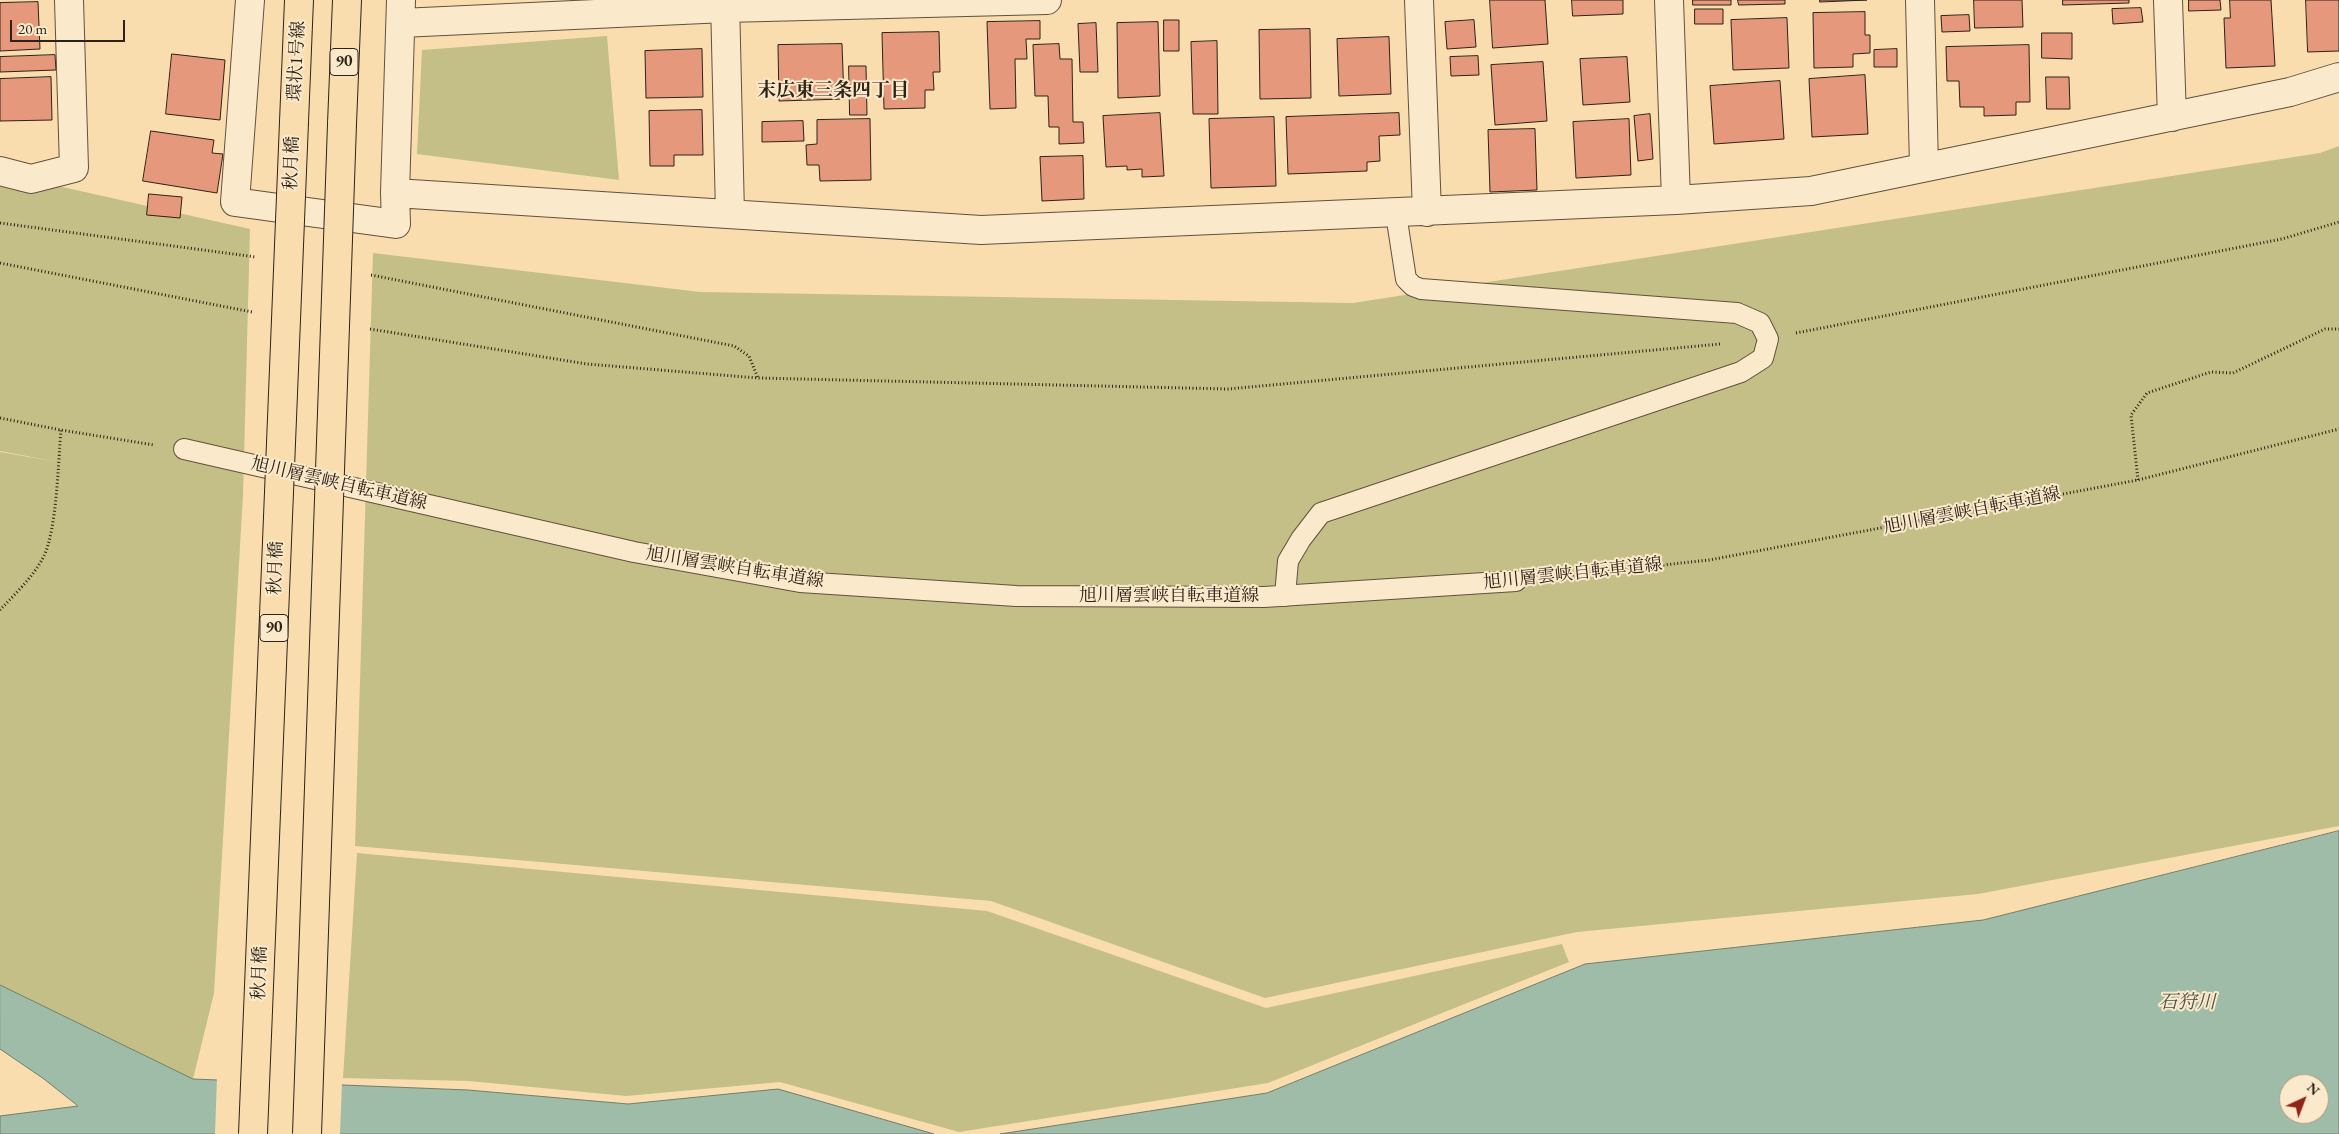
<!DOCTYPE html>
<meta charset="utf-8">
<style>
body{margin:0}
#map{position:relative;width:2339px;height:1134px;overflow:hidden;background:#f9ddaf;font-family:"EB Garamond",serif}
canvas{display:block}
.north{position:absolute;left:2279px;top:1074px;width:50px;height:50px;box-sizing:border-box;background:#fbe9cb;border:1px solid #a99983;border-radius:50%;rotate:43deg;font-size:14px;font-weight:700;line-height:20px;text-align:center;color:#2d2217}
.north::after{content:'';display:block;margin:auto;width:18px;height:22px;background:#8f2418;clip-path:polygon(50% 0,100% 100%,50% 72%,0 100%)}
.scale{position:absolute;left:10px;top:20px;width:115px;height:22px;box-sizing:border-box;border:2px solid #2d2217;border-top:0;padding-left:6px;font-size:15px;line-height:18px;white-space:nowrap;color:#2d2217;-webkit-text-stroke:4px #fbe9cb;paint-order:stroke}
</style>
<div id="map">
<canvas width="2339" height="1134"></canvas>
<div class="north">N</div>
<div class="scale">20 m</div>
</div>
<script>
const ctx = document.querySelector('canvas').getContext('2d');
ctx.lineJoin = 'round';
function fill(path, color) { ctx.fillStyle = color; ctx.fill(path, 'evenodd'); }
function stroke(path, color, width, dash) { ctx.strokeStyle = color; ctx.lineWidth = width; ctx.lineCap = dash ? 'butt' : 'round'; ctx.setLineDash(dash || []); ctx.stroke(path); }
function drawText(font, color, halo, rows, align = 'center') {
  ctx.font = font + ' "EB Garamond","Noto Serif JP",serif'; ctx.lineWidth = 4; ctx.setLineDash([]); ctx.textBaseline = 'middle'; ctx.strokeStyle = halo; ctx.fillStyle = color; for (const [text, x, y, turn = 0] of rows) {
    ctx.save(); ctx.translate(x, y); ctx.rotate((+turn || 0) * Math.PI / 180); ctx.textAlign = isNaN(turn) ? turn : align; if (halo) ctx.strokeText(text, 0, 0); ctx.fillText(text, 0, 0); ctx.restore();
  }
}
fill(new Path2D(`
 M607,36L619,180L417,154L422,50Z
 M2339,146V826L1978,894L1577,932L1265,998L991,901L355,846L373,253L700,292L1353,303L2320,153Z
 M0,173L250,229L243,495L214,993L193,1079L0,985V452L58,462L0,451Z
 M357,853L987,911L1266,1008L1562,944L1569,962L1268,1083L959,1132L780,1082L626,1096L469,1081L343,1078Z`), '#c3bf87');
const water = new Path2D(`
 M2339,831V1134H1000L1267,1093L1585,964L1983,920ZM2289,1084H2319V1114H2289Z
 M0,985L193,1079L468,1090L628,1104L778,1089L934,1134H0V1116L78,1106L44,1079L0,1049Z`);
fill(water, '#9ebca7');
stroke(water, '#717e6d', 1);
fill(new Path2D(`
 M217,1077L342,1082L340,1134H215Z`), '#f9ddaf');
const building = new Path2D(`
 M1490,0H1545L1548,44L1493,48Z
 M1572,0H1623V14L1573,16Z
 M1693,0H1731V5H1693Z
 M1738,0H1785V4L1739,5Z
 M1820,0H1867L1820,2Z
 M1974,0H2022L2023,27L1975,28Z
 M2063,0H2129V3L2063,5Z
 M2189,0H2220L2221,10L2189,11Z
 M2230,0H2271L2275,66L2226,68L2224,18H2230Z
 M2306,0H2339V51L2308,52Z
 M38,2L40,49L0,51V3Z
 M2141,8L2143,22L2113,24L2112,9Z
 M1695,9H1723V24H1695Z
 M1865,12V35H1870V53L1853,54V67L1814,68L1813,13Z
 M1969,15L1970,31L1942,32L1941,16Z
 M1787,18L1789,68L1733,70L1731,20Z
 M1164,20H1179V51H1164Z
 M1474,20L1476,47L1447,49L1445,22Z
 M1040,21V39H1026L1027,59H1015L1016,108L990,109L987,22Z
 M1158,22L1160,96L1118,98L1117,23Z
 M1096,23L1098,72H1080L1078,24Z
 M1310,29L1311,98L1260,99L1259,30Z
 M939,32L940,72H933L934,90H925V108L884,109L882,33Z
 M2042,33H2072V59L2042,58Z
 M1389,37L1391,94L1339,96L1337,39Z
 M1217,41L1218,114H1193L1191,42Z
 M842,44L844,99L779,101L778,45Z
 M1059,44L1060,59H1072L1073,122H1083L1084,143L1059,144V127H1049L1048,96H1035L1033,45Z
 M2029,45L2030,102H2016V115L1984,116V107H1960L1959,81H1947L1946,47Z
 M702,49L703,97L646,98L645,51Z
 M1897,49V67H1874V50Z
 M172,54L225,60L220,120L166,114Z
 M55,55L56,70L0,72V57Z
 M1478,56L1479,75L1451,76L1450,57Z
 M1627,57L1630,102L1583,105L1580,59Z
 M1543,62L1547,121L1495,125L1491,65Z
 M849,66H866L867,115H850Z
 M1865,75L1868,134L1812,137L1809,79Z
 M51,77L52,120L0,121V79Z
 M2046,77H2069L2070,109H2047Z
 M1780,81L1784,139L1714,144L1710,86Z
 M702,110L703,155H674V166H650L649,111Z
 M1160,113L1164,176L1142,177V169L1127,170V166L1106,167L1103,116Z
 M1399,113L1400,135L1379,136L1380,161L1367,162V171L1288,174L1286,117Z
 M1650,114L1653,159L1638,161L1634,116Z
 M1274,117L1276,186L1211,188L1209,119Z
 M870,119L871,180L820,181L819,165H807L806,145L817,144V120Z
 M1629,119L1631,175L1576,178L1573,122Z
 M803,121L804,141L762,142V122Z
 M1535,129L1537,190L1490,192L1488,130Z
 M151,131L214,140L212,153L223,154L217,193L143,181Z
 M1083,156L1084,199L1042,201L1040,157Z
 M149,194L182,197L180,218L147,215Z`);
fill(building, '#e6987d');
stroke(building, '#2d2217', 1);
const service = new Path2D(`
 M184,449L634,552L800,582L1016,596L1264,597L1516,581
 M1285,596L1288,561L1301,539L1321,513L1741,372L1763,358L1768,339L1760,323L1737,313L1421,289L1413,286L1406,279L1396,214`);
const minor = new Path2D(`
 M250,0L235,202L396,224L395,193
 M401,0L395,193L981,230L1676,200L1811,191L2290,92L2339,77
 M725,0L730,214
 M1419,0L1427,212
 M1669,0L1676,200
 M1920,0L1924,167
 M2168,0L2172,117
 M401,23L725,8L1047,0
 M0,171L31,179L74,168L69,0`);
const primary = new Path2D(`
 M294,122L299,0
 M342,124L347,0`);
stroke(service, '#60513d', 22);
stroke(minor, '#60513d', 30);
stroke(primary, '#2d2217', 30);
stroke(new Path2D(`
 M0,223L256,257
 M0,263L252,312
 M371,275L734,346L749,356L758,378
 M370,329L587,364L758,378L1228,389L1720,344
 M1796,333L2282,239L2339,222
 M0,418L61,430L154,445
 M2138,480L2131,415L2147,393L2211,372L2233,373L2325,329H2339
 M1545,578L1709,560L2138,480L2339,429
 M0,610C15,594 34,576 44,556C57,528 58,463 61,430`), '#2d2217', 3, [1, 2.5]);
stroke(service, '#fbe9cb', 20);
stroke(minor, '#fbe9cb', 28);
stroke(primary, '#f9ddaf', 28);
const primaryBridge = new Path2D(`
 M253,1134L294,122
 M307,1134L342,124`);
stroke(primaryBridge, '#2d2217', 30, []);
stroke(primaryBridge, '#f9ddaf', 28);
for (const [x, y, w] of [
 [344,62,28],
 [274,628,28]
]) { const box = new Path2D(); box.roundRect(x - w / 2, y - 13.5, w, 27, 4); ctx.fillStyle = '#fbe9cb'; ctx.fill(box); stroke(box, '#2d2217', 1); }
drawText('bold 16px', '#2d2217', null, [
 ["90",344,62],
 ["90",274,628]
]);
drawText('18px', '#2d2217', '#fbe9cb', [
 ["環状1号線",297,61,-87],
 ["秋月橋",292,163,-88],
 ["旭川層雲峡自転車道線",339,484,13],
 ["旭川層雲峡自転車道線",1972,511,-11],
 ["秋月橋",276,568,-88],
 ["旭川層雲峡自転車道線",735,568,9],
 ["旭川層雲峡自転車道線",1573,574,-6],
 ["旭川層雲峡自転車道線",1169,596],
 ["秋月橋",260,973,-88]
]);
drawText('bold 19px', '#2d2217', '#fbe9cb', [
 ["末広東三条四丁目",833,91]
]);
drawText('italic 19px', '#4f5042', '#fbe9cb', [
 ["石狩川",2187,1003]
]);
</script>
